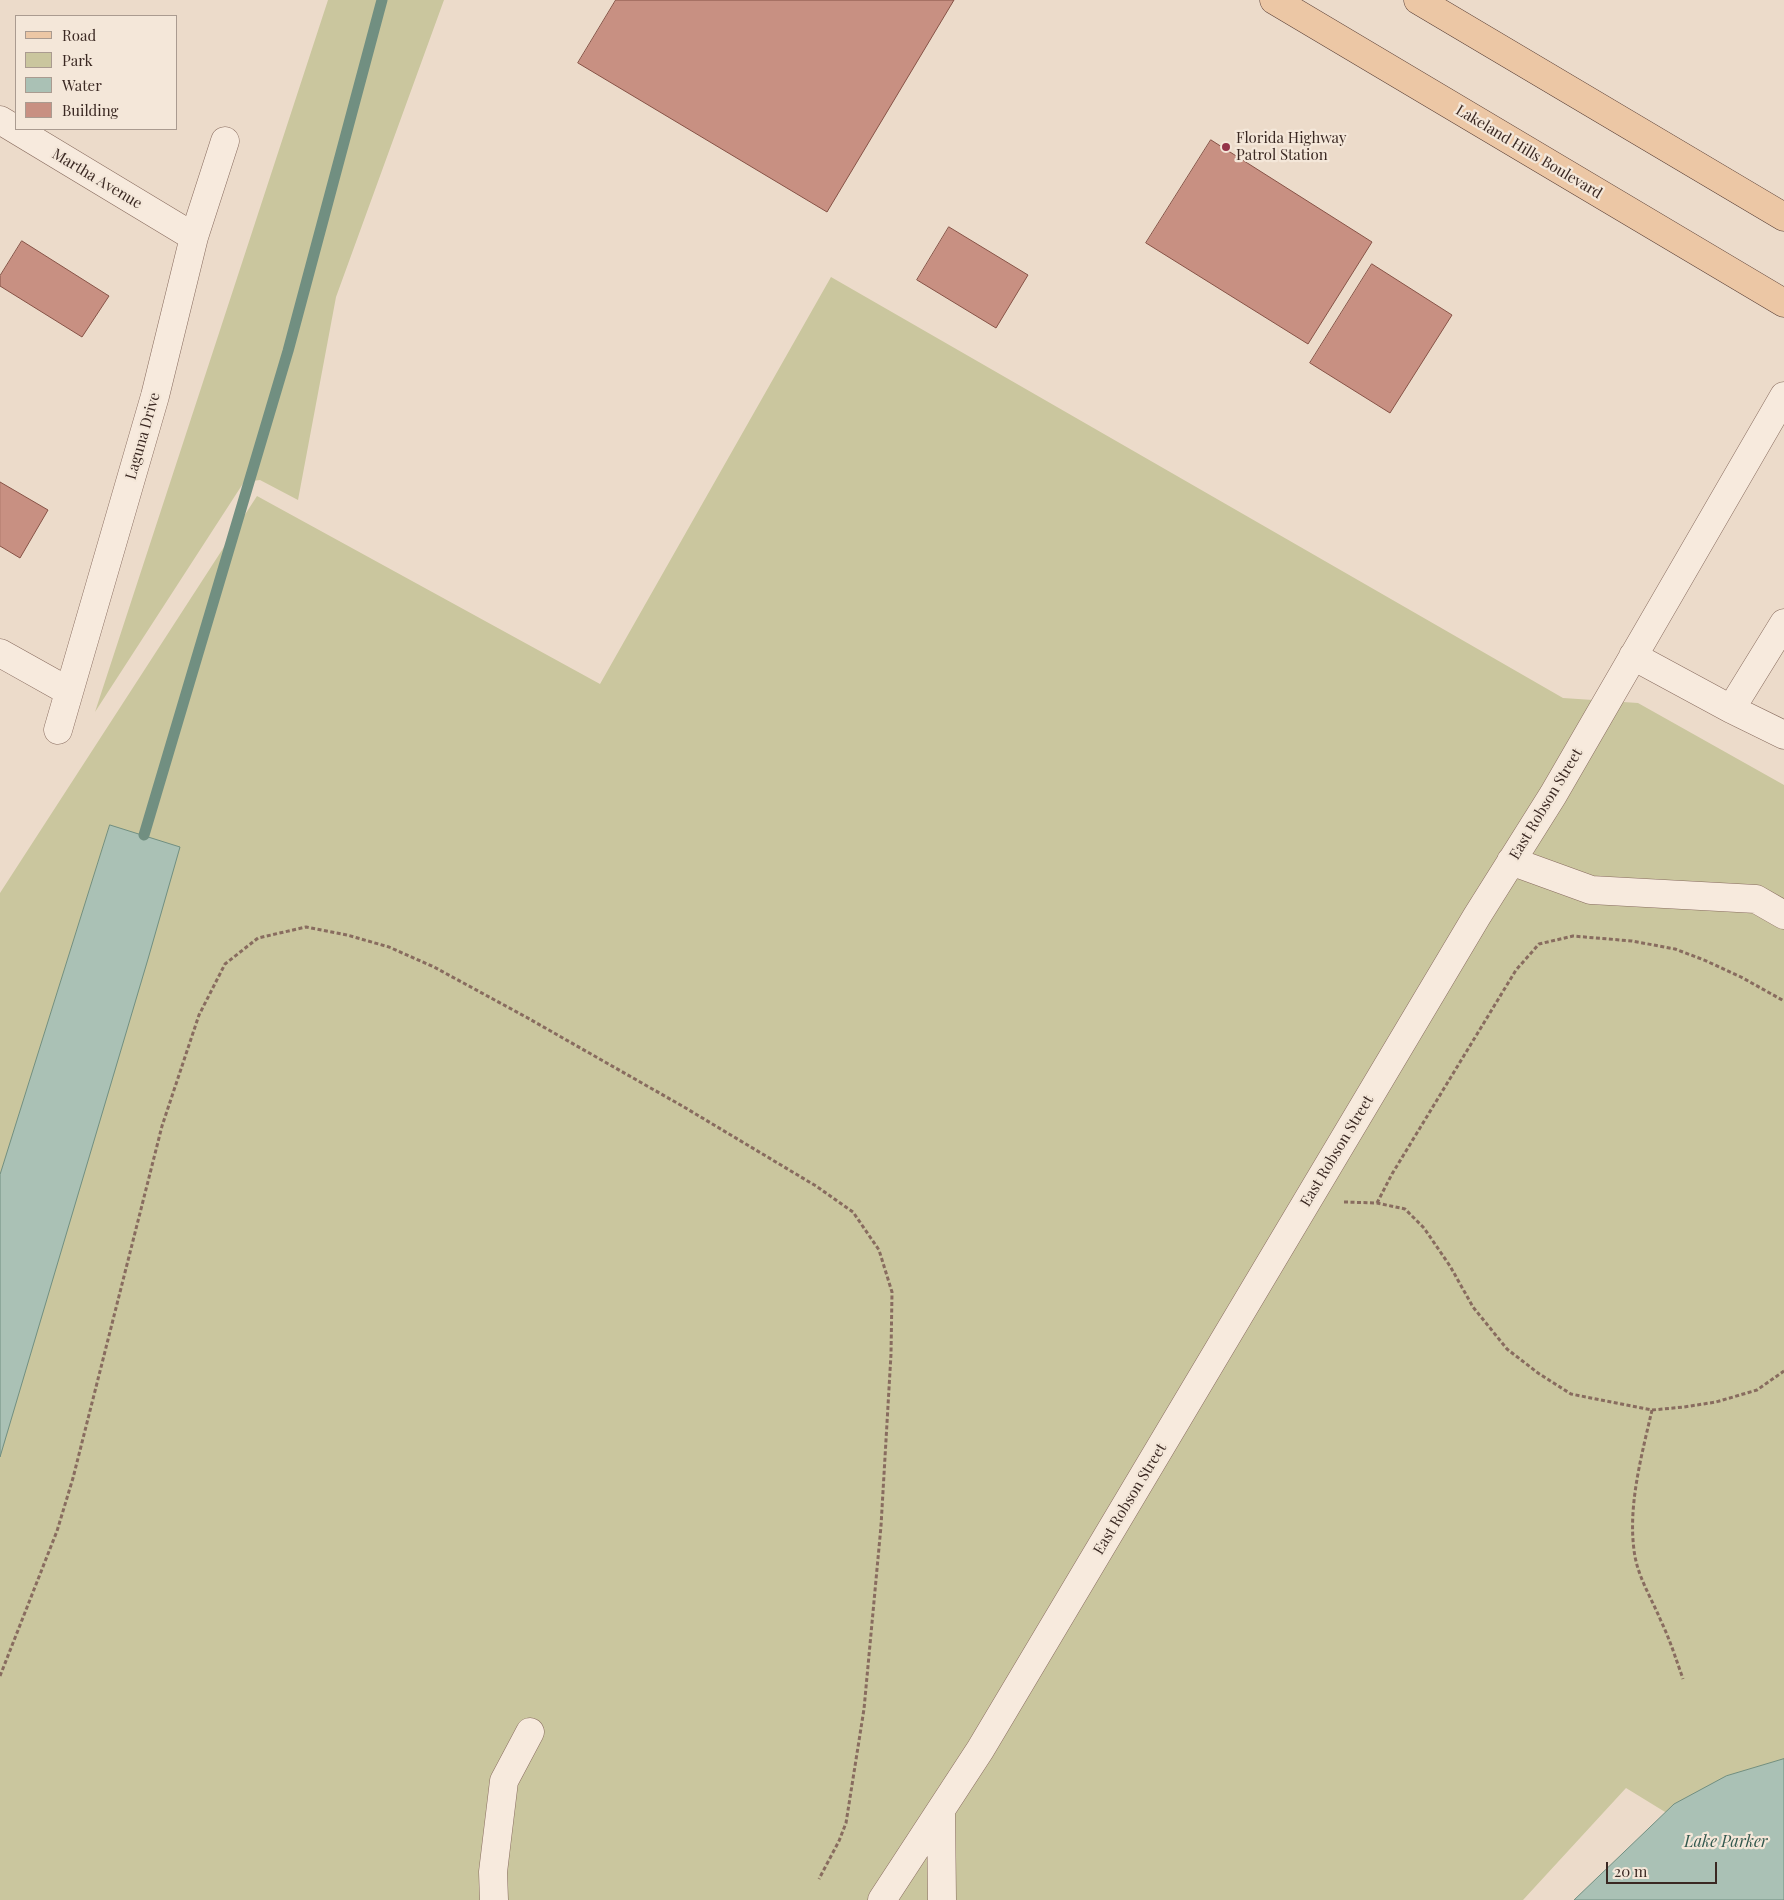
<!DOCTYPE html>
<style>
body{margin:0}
#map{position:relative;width:1784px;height:1900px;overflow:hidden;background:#ecdbca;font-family:"Playfair Display",serif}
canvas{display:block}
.legend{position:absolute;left:15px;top:15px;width:162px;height:115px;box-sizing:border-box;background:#f4e7d9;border:1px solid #aa9b90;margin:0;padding:6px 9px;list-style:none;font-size:15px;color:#3a2822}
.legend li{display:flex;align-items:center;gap:10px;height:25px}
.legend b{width:25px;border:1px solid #aa9b90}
.scale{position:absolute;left:1606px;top:1862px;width:111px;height:22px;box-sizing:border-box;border:2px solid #3a2822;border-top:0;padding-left:6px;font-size:15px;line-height:18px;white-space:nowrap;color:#3a2822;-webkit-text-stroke:4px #f4e7d9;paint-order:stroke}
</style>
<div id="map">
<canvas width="1784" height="1900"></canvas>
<ul class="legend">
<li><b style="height:6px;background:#ecc7a5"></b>Road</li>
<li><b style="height:14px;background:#cac69e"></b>Park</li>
<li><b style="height:14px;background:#aac1b5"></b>Water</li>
<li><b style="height:14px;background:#c89082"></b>Building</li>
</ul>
<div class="scale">20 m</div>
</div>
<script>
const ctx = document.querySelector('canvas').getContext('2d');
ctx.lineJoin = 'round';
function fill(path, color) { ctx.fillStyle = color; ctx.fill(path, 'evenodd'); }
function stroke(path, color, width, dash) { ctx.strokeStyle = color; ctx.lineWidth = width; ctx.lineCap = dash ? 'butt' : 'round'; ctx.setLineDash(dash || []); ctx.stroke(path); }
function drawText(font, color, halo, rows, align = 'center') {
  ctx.font = font + ' "Playfair Display",serif'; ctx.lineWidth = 4.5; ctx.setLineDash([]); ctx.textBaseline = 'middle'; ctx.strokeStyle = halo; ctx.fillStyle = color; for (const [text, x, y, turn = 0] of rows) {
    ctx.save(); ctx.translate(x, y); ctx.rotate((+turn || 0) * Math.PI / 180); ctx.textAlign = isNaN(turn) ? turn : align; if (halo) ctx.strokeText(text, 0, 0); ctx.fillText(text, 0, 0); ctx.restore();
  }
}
fill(new Path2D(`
 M328,0H444L336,297L298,500L260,480L244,482L95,712Z
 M831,277L1563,698L1638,703L1784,785V1885L1626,1788L1523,1900H0V893L257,496L600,684Z`), '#cac69e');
const water = new Path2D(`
 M110,825L180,847L148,959L0,1457V1175Z
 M1784,1759V1900H1574L1674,1804L1726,1776Z`);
fill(water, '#aac1b5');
stroke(water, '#718f81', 1);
stroke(new Path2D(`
 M144,835L288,351L382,0`), '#718f81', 11);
const building = new Path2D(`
 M616,0H954L827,212L578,63Z
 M1211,140L1372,242L1308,344L1146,243Z
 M949,227L1028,275L996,328L917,280Z
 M22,241L109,296L82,337L0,286V276Z
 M1372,264L1452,315L1390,413L1310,363Z
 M0,482L48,510L20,558L0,546Z`);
fill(building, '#c89082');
stroke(building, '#865246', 1);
const minor = new Path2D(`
 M0,120L194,237
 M0,653L68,691
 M1633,656L1731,709L1784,623
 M1731,709L1784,735
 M58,730L155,396L194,237L225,141
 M1511,861L1591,890L1756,899L1784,915
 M941,1811L942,1900
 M494,1900L493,1872L504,1781L530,1732
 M882,1900L980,1750L1477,916L1553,795L1784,396`);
const major = new Path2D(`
 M1274,0L1784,303
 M1418,0L1784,217`);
stroke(minor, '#886c5f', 29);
stroke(major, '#573c33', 29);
stroke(new Path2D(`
 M1344,1202L1377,1203L1405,1209L1424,1228L1450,1266L1473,1307L1507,1349L1538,1373L1571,1394L1652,1410L1684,1407L1716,1402L1757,1390L1784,1371
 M1377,1203L1392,1174L1516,970L1539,944L1573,936L1632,941L1675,949L1704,960L1741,977L1784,1001
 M1652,1410C1642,1454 1628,1504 1634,1550C1637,1576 1651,1597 1661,1621C1670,1640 1676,1659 1683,1679
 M0,1676L57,1531L73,1478L162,1126L199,1015L225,964L258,938L306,927L347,935L389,947L434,967L526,1017L684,1107L816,1186L853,1212L879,1250L892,1292L891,1354L881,1526L864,1709L846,1823L839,1841L819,1879`), '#886c5f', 3, [4, 2.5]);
stroke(minor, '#f7eadd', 28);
stroke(major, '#ecc7a5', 28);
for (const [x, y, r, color] of [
 [1226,147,5,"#943348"]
]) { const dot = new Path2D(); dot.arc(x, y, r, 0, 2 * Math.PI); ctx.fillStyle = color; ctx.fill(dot); stroke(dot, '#f4e7d9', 2); }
drawText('15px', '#3a2822', '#f4e7d9', [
 ["Florida Highway",1236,138],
 ["Patrol Station",1236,155]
], 'left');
drawText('15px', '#3a2822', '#f4e7d9', [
 ["Lakeland Hills Boulevard",1529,152,31],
 ["Martha Avenue",97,179,31],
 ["Laguna Drive",143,436,-74],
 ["East Robson Street",1546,804,-59],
 ["East Robson Street",1337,1151,-59],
 ["East Robson Street",1130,1499,-59]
]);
drawText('italic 16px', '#32584e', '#f4e7d9', [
 ["Lake Parker",1726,1842]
]);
</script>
